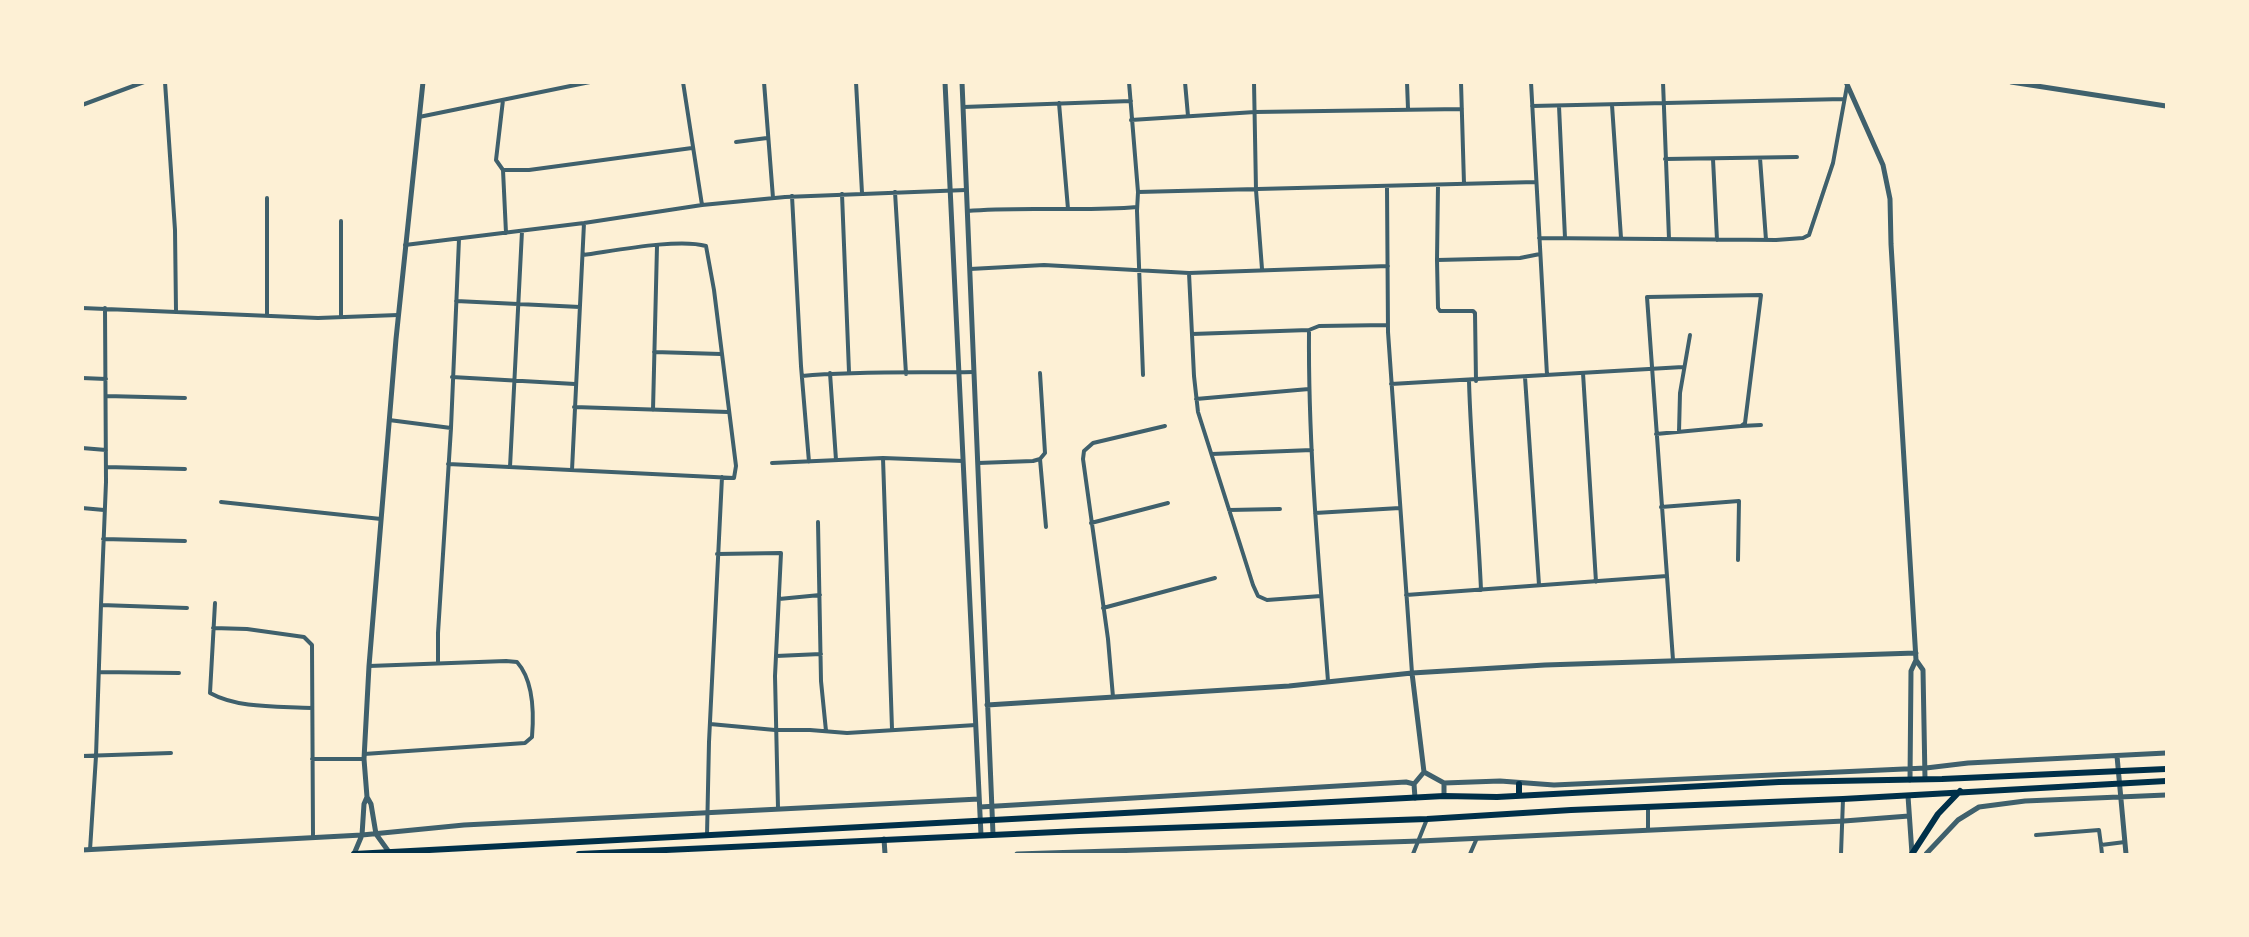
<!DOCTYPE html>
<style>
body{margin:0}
#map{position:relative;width:2249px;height:937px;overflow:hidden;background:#fdf0d5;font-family:"Nunito Sans",sans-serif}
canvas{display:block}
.frame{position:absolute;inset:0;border:84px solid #fdf0d5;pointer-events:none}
</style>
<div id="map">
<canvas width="2249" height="937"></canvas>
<div class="frame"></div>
</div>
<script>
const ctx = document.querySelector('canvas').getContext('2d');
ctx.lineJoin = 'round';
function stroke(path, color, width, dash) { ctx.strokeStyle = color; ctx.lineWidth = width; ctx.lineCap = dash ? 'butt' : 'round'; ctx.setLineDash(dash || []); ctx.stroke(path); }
stroke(new Path2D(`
 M165,82L175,230L176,311
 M683,82L702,205
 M764,82L773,198
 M856,82L862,193
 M1129,82L1138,192L1137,211L1143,375
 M1185,82L1188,116
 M1254,82L1256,190L1262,269
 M1407,82L1408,109
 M1461,82L1464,184
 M1531,82L1547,375
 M1663,82L1669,239
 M503,100L496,160L503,170H529L692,148
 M1059,103L1068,209
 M82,105L144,82
 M1612,105L1621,238
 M1532,106L1844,99
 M1559,106L1565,238
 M963,107L1131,101
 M419,117L590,82
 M1131,120L1255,112L1462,109
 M736,142L767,138
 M1760,158L1766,240
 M1665,159L1797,157
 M1713,159L1717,240
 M503,170L506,233
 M1438,185L1437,260L1520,258L1540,254
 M1387,187L1388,332L1412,673
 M895,192L906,374
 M1138,192L1536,182
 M842,194L849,372
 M792,196L801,366L809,462
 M967,211C1024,206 1081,212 1137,207
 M341,221V317
 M1539,238L1776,240L1803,238L1809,235L1833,163L1847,86
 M405,245L584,223L702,205L785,197L966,190
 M1437,260L1438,308L1440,311H1473L1475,313L1476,381
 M970,269L1044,265L1189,273L1388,266
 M1189,273L1194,376L1198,412L1253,585L1258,596L1267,600L1321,596
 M456,301L580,307
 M82,308L318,318L398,315
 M105,308L106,482L101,605L187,608
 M267,316V198
 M1309,330C1308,447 1319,565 1328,681
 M1192,334L1309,330L1319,326L1388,325
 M654,352L721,354
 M830,373L836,460
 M1583,373L1596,582
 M802,376C859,371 916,373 974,372
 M452,377L575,384
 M1525,377L1539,585
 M82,378L106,379
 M1469,381C1471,451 1478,520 1481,590
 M1391,384L1683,367
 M106,396L185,398
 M1196,399L1309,389
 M574,407L728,412
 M653,410L657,246
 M389,420L451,428
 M1741,426L1761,425
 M1679,432L1680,393L1690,335
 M1656,434L1741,426L1745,423L1761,295L1647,297L1673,660
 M82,448L106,450
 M1212,454L1312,450
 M883,458L892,729
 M1040,459L1046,527
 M772,463L883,458L963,461
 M978,463L1033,461L1040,459L1045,453L1040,373
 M448,464L734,478L736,466L714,290L706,246C678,238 613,251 583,255
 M106,467L185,469
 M510,467L522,231
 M572,470L584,223
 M221,502L381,519
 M1661,507L1739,501L1738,560
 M82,508L104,510
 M1229,510L1280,509
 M1315,513L1400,508
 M818,522L821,681L826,731
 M1091,523L1168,503
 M103,539L185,541
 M717,554L781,553L775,676L778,808
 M1406,595L1667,576
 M779,599L820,595
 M215,603L210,693C239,709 279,706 312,708
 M1103,608L1215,578
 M213,628L247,629L304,637L312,645L313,837
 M776,656L821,654
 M438,663V633L451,428L459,239
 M99,672L179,673
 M1113,697L1108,639L1083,459L1084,451L1093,443L1165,426
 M710,724L775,730H810L847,733L976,725
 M364,754L525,743L532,737C534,713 534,681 517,662L506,661L369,666
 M82,756L171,753
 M312,759H364
 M1648,830V806
 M707,835L709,742L722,477
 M2036,835L2099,830L2101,845L2125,842
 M2101,845L2102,854
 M90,850L96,756L101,605
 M1413,854L1427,819
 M1470,854L1477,838
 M1841,854L1843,799`), '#3f606c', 4);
stroke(new Path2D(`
 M945,82L981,835
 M962,82L993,834
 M1846,82L1883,165L1890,199L1891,244L1916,660L1911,671L1910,780
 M2011,82L2166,106
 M1916,660L1923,670L1925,779
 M1412,673L1424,772L1414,784L1415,798
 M987,705L1289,686L1412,673L1545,665L1916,653
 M2117,756L2126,854
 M1424,772L1444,783V796
 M1444,783L1500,781L1554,785L1926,768L1968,763L2166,753
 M1908,796L1912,854
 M367,797L364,759L369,666L396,339L423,82
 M980,807L1406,782L1414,784
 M884,839L885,854
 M82,850L362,835L464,825L979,799
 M354,854L362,835L364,804L367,797L371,804L376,834L389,852
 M1017,854L1420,841L1844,821L1909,816
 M1926,854L1958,820L1979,807L2025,801L2166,795`), '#3f606c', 5);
stroke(new Path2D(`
 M1519,795V784
 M354,854L1444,796L1497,797L1779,782L1942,779L2166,769
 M579,854L1079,831L1427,819L1571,810L1843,799L2166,781
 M1912,854L1938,814L1960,791`), '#003049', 6);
</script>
